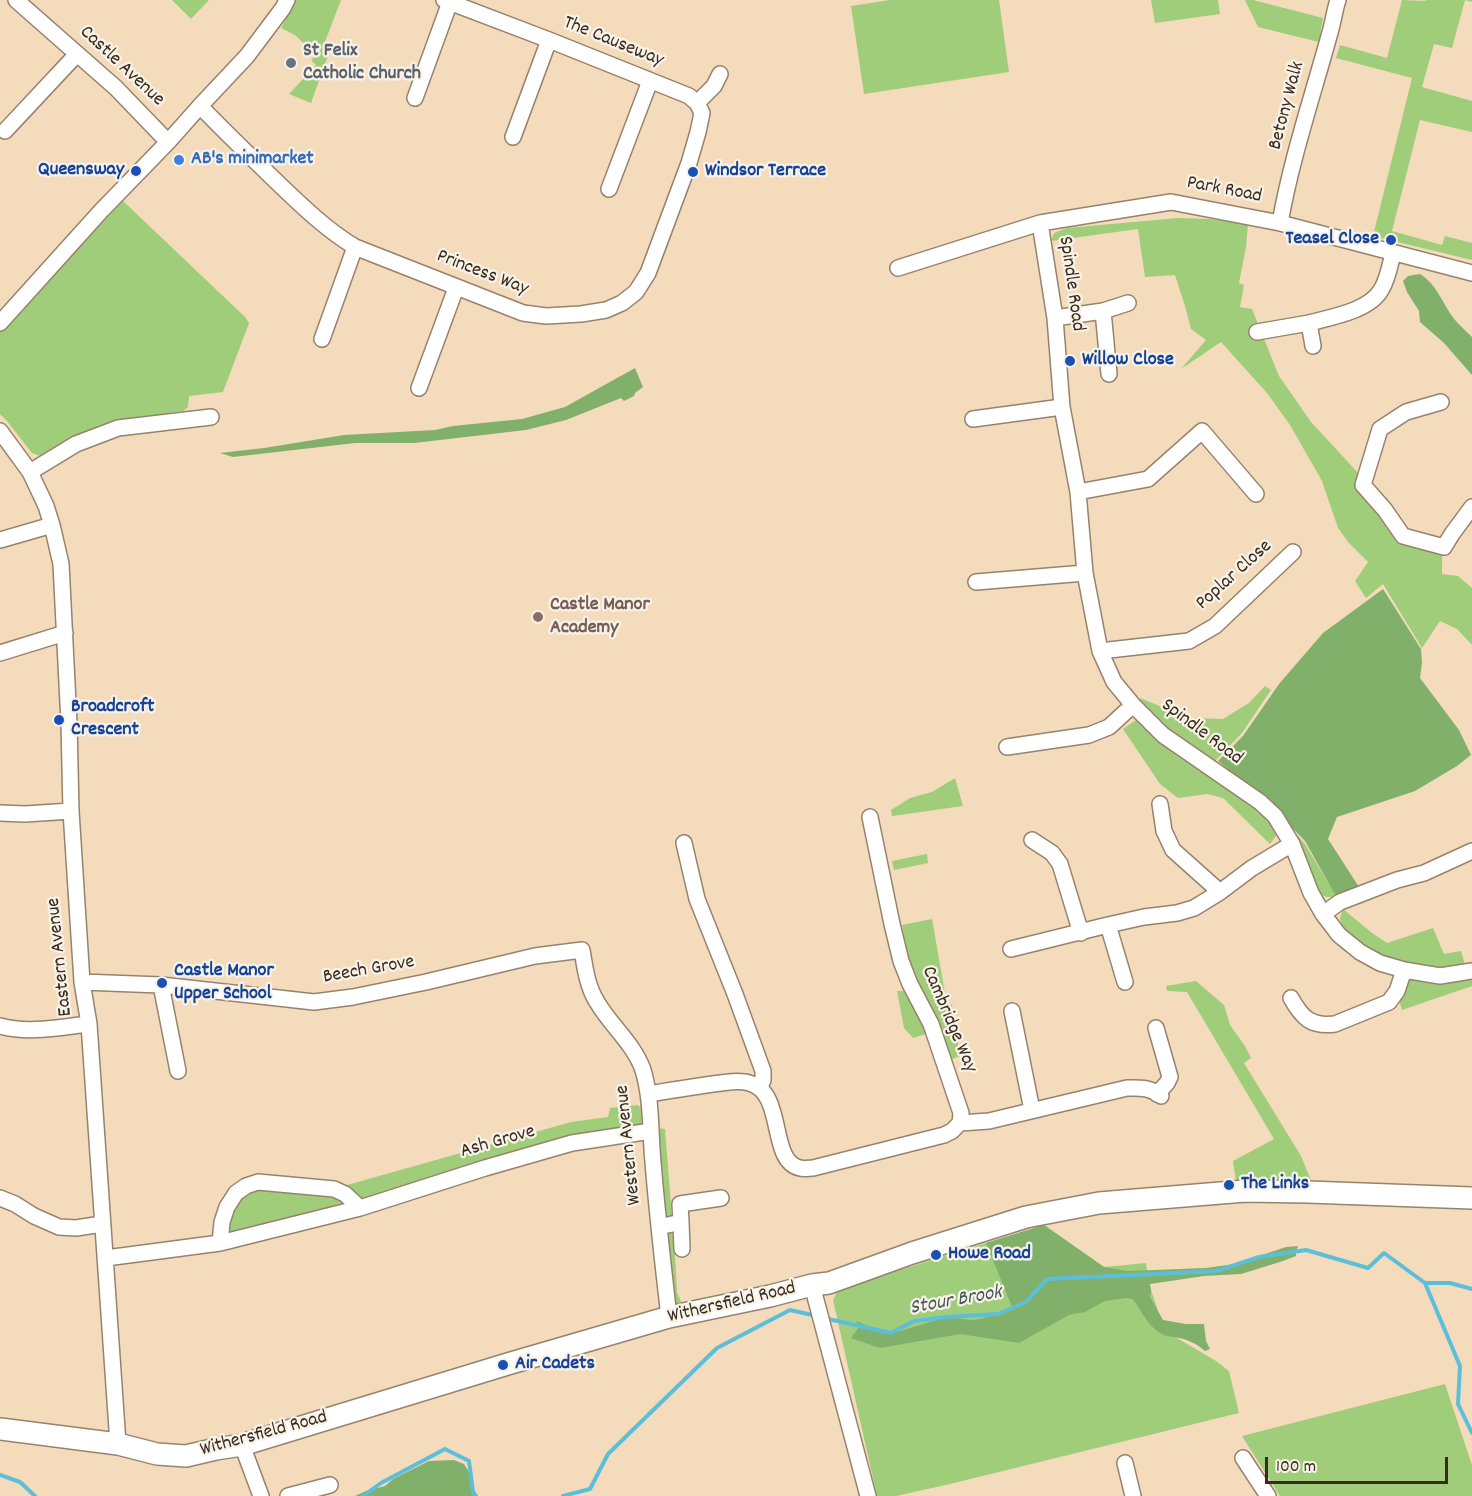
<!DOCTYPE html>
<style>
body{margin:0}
#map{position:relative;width:1472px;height:1496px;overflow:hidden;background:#f3dbbc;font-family:Dekko,sans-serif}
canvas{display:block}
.scale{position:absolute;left:1265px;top:1457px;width:183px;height:27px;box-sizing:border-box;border:3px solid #3b2a1e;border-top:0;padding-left:8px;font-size:18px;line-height:21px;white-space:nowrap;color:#3b2a1e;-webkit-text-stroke:4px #f7f3e8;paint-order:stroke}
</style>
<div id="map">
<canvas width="1472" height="1496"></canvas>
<div class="scale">100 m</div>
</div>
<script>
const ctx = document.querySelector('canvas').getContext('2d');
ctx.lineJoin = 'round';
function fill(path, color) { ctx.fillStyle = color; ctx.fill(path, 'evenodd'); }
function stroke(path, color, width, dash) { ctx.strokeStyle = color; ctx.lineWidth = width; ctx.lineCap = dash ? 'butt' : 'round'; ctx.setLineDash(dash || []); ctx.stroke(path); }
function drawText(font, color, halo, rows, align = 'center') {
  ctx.font = font + ' Dekko,sans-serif'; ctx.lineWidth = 4.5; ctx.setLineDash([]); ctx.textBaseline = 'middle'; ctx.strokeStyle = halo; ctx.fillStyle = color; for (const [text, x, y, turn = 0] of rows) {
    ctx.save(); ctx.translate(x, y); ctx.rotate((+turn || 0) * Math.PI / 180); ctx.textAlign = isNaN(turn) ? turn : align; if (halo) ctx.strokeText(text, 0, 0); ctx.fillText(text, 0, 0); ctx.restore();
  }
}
fill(new Path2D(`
 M172,0H209L191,19Z
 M296,0H341L323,47L330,50L311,103L289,94L316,65L311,60L316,55L295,35L281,28Z
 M890,0H999L1009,72L864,94L851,6Z
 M1151,0H1218L1220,14L1155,23Z
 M1245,0H1253L1323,18L1319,42L1258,27Z
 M1402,0L1425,1L1426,0H1472V2L1465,0L1452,48L1434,44L1422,87L1472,101V132L1420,120L1392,231L1442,245L1445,236L1472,243V260L1373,236L1412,78L1336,58L1340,45L1387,58Z
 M123,201L245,317L249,323L223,392L189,396L188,407L183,411L134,418L81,434L40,456L32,453L7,421L0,414V330Z
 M1178,218L1209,219L1248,224L1246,247L1239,283L1244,285L1240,307L1252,309L1279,376L1311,422L1360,475L1386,520L1432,551L1442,555V574L1458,576L1472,588V645L1457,629L1440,621L1422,648L1383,584L1366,598L1355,581L1368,562L1349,543L1338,528L1322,481L1290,425L1267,393L1221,342L1181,369L1206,340L1191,329L1185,306L1175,275L1145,277L1138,229L1051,241L1054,233L1067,228Z
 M1265,686L1271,690L1242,733L1214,762L1163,728L1139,705L1140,698L1189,718L1223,719L1249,703Z
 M1136,720L1160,743L1182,759L1235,791L1261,812L1273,824L1276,836L1270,844L1223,798L1207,794L1178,798L1160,784L1123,729Z
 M955,778L963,806L892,816L891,810L910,798L932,792Z
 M1296,834L1305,844L1336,896C1331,897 1327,898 1322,895C1312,888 1300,848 1294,835Z
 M927,854L928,863L894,870L892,861Z
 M1343,909L1372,933L1387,943L1433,928L1444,954L1461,951L1465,965L1438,972L1379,956L1358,941L1342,926L1340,918Z
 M932,919L945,993L948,1003L952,1005L960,1056L952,1059L922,993L907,953L902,925Z
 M1472,976V986L1402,1010L1399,1000L1405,984L1411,979L1443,980Z
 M1196,981L1224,1005L1230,1025L1245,1046L1251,1058L1244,1063L1301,1156L1313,1185L1236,1181L1233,1161L1274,1139L1187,992L1167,991L1166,986Z
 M897,991H906L929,1033L913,1038L904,1028Z
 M638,1105L645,1113L643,1130L363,1201L340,1187L571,1122L608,1117L610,1108Z
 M658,1128L665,1129L672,1218H663Z
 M259,1185L332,1194L345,1200L339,1208L228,1234L226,1231L237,1198Z
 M1044,1225L1104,1267L1146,1263L1149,1284L1165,1331L1216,1361L1229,1371L1239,1413L950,1484L896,1496H877L833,1300L837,1292L848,1286Z
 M667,1233H671L674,1238L677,1292L682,1304L674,1306L664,1238Z
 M1445,1384L1472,1465V1496H1280L1242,1436Z`), '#a0cd7a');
fill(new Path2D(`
 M1420,274C1437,284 1443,305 1455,320C1460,326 1466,331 1472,337V375L1444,343L1420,322L1419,311L1407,292L1403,281L1408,276Z
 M635,368L643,387L635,393L634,396L624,401L621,398L566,420L526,430L414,443H355L233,457L220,453L264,448L344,435L435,430L453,426L522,419L565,407Z
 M1383,589L1421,649L1422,662L1420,678L1459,730L1471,755L1457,766L1415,791L1337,817L1328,839L1359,887L1339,898L1334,893L1305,841L1266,801L1218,761L1243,736L1279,684L1323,633Z
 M1044,1225L1104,1267L1128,1271L1206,1268L1235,1264L1286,1247L1298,1246L1296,1251V1256L1280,1262L1241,1274L1204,1276L1150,1284L1151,1290L1150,1297L1163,1320L1186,1324H1204L1206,1341L1210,1349L1205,1351C1197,1344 1189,1340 1179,1338C1172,1336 1166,1337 1160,1333C1149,1326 1142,1313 1135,1302L1132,1299L1126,1298L1105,1301L1085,1312L1069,1315L1019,1343L960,1334L880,1348L851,1338L859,1327L856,1321L876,1329L897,1332L946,1317L971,1320L980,1319L1013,1309L986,1243Z
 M454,1460L464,1464L469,1472L473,1496H355L366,1491L385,1486L393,1479L429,1461Z`), '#80b06a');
stroke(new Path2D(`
 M1425,1283L1460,1366L1458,1404L1472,1433
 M824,1318L891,1333L914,1321L946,1317L998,1314L1026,1302L1047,1279L1217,1271L1259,1257L1306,1250L1368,1268L1384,1253L1425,1283H1450L1472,1289
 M0,1475L20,1482L35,1496
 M363,1496L381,1483L445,1449L469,1461L473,1492L476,1496
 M563,1496L590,1489L608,1454L717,1348L790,1310L817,1316`), '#5cbfda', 4);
const street = new Path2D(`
 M16,0L116,88L168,142
 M415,98L450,2
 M697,103L714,86L720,74
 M200,106C226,133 253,159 280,185C304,208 327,230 355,247L523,313L546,316L581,314L606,310L622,303L636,292L648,273L689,163L698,132L702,113L697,103L689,96L549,40L444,0
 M5,131L77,54
 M513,137L549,40
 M609,189L650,81
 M1040,223L1055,318L1062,407L1078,492L1085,573L1100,651L1114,682L1133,705L1163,735L1260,802L1275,816L1292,844L1311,893L1323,914L1339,935L1360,952L1380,963L1404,970L1440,976L1472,971
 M1280,223C1291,160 1312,98 1329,36C1333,24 1334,12 1338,0
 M898,268L1040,223L1171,202L1280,223L1472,273
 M1103,311L1128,303
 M1055,318L1103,311L1109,374
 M0,323L101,211L168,142L200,106L247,56L283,8L287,0
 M1257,332L1309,323
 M322,339L355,247
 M1313,346L1309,323C1331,317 1369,311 1381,290C1388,279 1390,265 1393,253
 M419,388L456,288
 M1441,402L1406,412L1380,429L1363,485L1385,510L1403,536L1444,547L1452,534L1472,507
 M973,419L1062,407
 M0,431L30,472L46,506L52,525L61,564L69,723L71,811L82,982L89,1024L118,1444
 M30,472L76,444L118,428L211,417
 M1078,492L1148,479L1202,431L1256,494
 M0,540L52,525
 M976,582L1085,573
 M1100,651L1189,641L1215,626L1293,552
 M0,653L65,633
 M1007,747L1089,735L1109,727L1133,705
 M1160,804L1164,831L1173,850L1220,892
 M0,813L25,814L71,811
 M1032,840L1052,853L1060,864L1081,933
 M684,843L697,899L735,994L763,1071V1080L760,1087
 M1323,914L1340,902L1397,880L1424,873L1472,851
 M1108,925L1125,982
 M1011,949L1108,925L1144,917L1177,913L1194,908L1220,892L1252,868L1292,844
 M82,982L161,985L314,1002L353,997L426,982L535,956L582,950C585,968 587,986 597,1002C611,1026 634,1044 643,1070C652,1100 650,1131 653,1162C657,1213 663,1265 669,1317
 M161,985L178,1071
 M1291,998C1302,1018 1311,1027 1335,1024L1389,1002L1397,991L1404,970
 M1012,1011L1032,1110
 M0,1026C28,1034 61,1027 89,1024
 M1156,1028L1170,1077L1167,1083L1157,1094
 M649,1094C673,1090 697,1086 721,1083C730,1082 740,1080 749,1083C786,1092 768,1161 800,1168C804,1169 809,1168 813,1168L944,1135L952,1131L960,1123L961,1113L931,1024L910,984L901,961L892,924L870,817
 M960,1123L989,1121L1127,1088C1140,1088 1150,1087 1161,1096
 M0,1198L15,1204L34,1216L59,1227L76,1228L102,1224
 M681,1222L682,1249
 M659,1227L681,1222L680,1204L721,1198
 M220,1243L222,1222L227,1207L236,1193L246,1186L258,1182L334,1189L345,1194L360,1208
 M106,1258L220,1243L360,1208L485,1168L572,1143L651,1131
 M812,1285L868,1496
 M242,1445L261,1496
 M1243,1458L1268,1496
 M1125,1463L1133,1496
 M288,1496L330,1485`);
const secondary = new Path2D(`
 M0,1429L118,1444L157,1454L186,1456L216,1449L242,1445L511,1363L669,1317L770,1296L812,1285L829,1283L912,1253L1026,1217L1099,1203L1245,1191L1308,1192L1472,1198`);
stroke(street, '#97826d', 18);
stroke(secondary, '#97826d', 24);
stroke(street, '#fff', 15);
stroke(secondary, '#fff', 21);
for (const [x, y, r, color] of [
 [291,63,6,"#6b7280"],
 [179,160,6,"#3f7fe0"],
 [136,171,6,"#1a4fb4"],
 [693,172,6,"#1a4fb4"],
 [1391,240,6,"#1a4fb4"],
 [1070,361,6,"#1a4fb4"],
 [538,617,6,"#8d6e63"],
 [59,720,6,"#1a4fb4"],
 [162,983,6,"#1a4fb4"],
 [1229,1185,6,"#1a4fb4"],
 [936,1255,6,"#1a4fb4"],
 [503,1365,6,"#1a4fb4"]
]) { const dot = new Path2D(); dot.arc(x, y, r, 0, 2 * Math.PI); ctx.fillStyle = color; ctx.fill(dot); stroke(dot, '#f7f3e8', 2); }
drawText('20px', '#3b2a1e', '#f7f3e8', [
 ["The Causeway",613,43,22],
 ["Castle Avenue",121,67,43],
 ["Betony Walk",1288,106,-75],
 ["Park Road",1224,191,11],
 ["Princess Way",482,274,21],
 ["Spindle Road",1070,284,82],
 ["Poplar Close",1235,576,-42],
 ["Spindle Road",1201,733,37],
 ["Eastern Avenue",61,957,-96],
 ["Beech Grove",369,971,-10],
 ["Cambridge Way",948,1020,67],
 ["Ash Grove",498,1143,-16],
 ["Western Avenue",630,1145,-96],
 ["Withersfield Road",732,1304,-13],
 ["Withersfield Road",264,1435,-15]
]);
drawText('bold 20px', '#5b616d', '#f7f3e8', [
 ["St Felix",303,52],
 ["Catholic Church",303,75]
], 'left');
drawText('bold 20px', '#366cbe', '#f7f3e8', [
 ["AB's minimarket",191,160]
], 'left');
drawText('bold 20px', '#164399', '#f7f3e8', [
 ["Queensway",124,171,"right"],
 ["Windsor Terrace",705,172],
 ["Teasel Close",1379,240,"right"],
 ["Willow Close",1082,361],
 ["Broadcroft",71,708],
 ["Crescent",71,731],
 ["Castle Manor",174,972],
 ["Upper School",174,995],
 ["The Links",1241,1185],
 ["Howe Road",948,1255],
 ["Air Cadets",515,1365]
], 'left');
drawText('bold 20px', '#785e54', '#f7f3e8', [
 ["Castle Manor",550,606],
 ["Academy",550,629]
], 'left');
drawText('italic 21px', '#455756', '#f7f3e8', [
 ["Stour Brook",956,1302,-10]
]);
</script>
